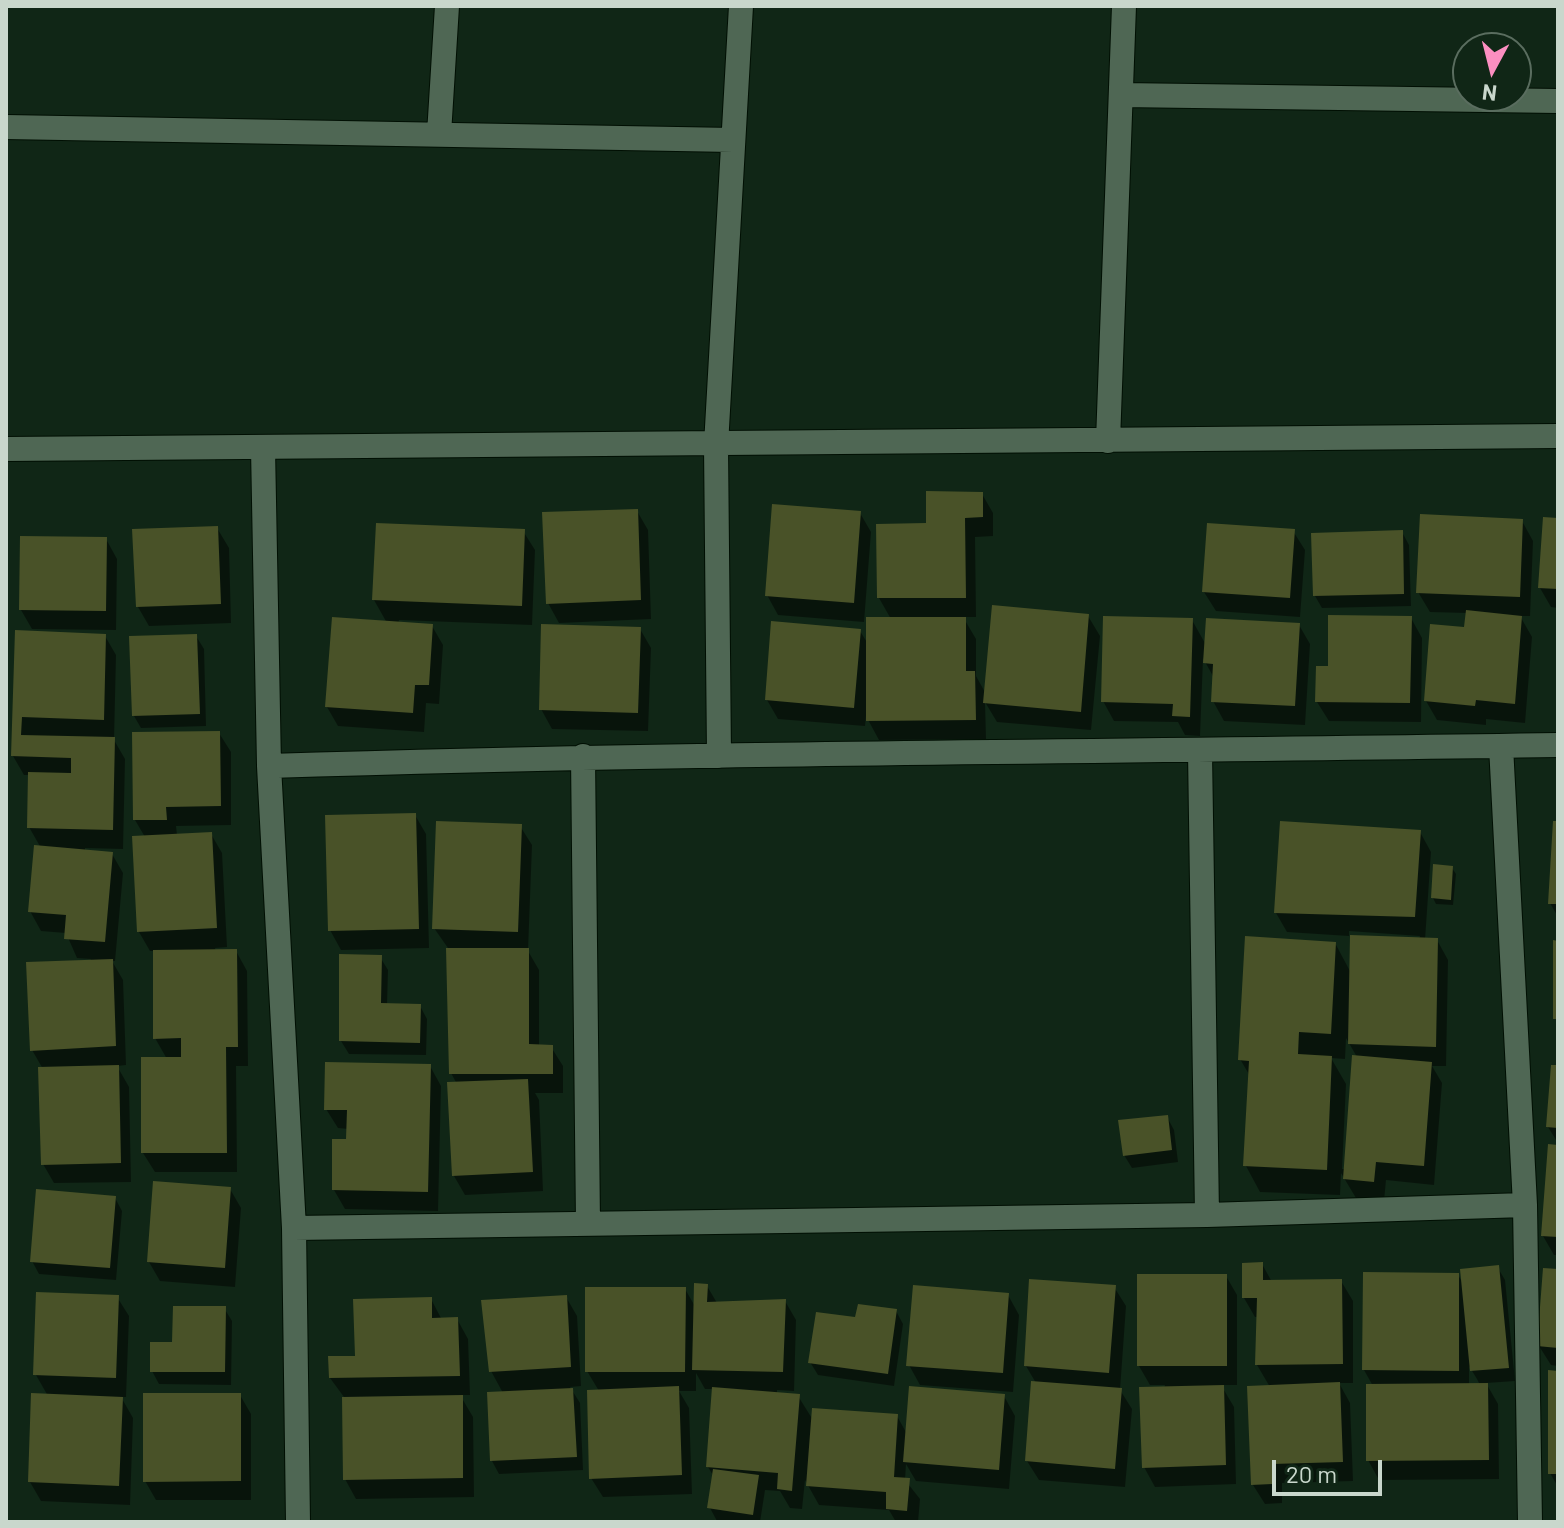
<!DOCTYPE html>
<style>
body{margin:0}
#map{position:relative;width:1564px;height:1528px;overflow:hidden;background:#102616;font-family:Barlow,sans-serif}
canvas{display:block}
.frame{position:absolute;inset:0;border:8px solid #c9d7cc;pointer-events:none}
.north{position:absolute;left:1452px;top:32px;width:80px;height:80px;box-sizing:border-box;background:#102616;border:2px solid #5a6d5f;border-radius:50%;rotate:187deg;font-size:22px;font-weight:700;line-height:32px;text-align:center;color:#c9d7cc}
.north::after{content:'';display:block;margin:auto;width:28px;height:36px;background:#fc8fc1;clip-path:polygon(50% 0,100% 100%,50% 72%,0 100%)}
.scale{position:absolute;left:1272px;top:1460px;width:110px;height:36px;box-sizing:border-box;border:4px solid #c9d7cc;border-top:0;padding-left:10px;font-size:24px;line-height:28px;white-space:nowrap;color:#c9d7cc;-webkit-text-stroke:6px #102616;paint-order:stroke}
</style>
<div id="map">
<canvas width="1564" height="1528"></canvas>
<div class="frame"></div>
<div class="north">N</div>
<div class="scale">20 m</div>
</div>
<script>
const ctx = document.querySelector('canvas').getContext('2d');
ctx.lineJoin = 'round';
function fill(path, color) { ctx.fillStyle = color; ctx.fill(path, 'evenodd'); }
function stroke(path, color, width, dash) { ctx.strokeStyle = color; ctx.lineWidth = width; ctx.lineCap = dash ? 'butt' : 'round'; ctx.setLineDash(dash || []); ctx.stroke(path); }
fill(new Path2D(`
 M982,494L993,513V536L975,537L976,617H963L976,639V676L986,694L1088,616L1100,636L1091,730L997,722L985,702L986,739L879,740L866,716L865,726L778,719L767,700L860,631L868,644L891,619L879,598L928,525Z
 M637,511L648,530L651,619L559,623L548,603Z
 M860,513L871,532L864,622L778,615L767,595Z
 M1558,520V608L1551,607L1540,588Z
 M1522,521L1533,541L1530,616H1520L1532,637L1525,723L1486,719V725L1437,720L1426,701L1466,629L1467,613L1430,612L1418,592Z
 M217,528L229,548L231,623L149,626L138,607Z
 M523,531L535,550L532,625L399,620L398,624L432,626L443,645L439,704L426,703L424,732L338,726L327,707L387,623L374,600Z
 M1293,531L1305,550L1300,617L1216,611L1204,592Z
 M1402,532L1409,545L1411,606L1322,608L1315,596Z
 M106,539L117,559L116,630L32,629L21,610Z
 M1411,618L1422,638L1421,722L1329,721L1317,702L1330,668Z
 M1192,620L1206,645L1299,625L1310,644L1305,725L1224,721L1213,701L1214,678L1203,658L1200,736L1185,735L1178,722L1114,721L1103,701Z
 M640,629L651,648L648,731L552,729L541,709Z
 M17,632L105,636L116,655L114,740L125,759L123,849L85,848V851L112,854L123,873L115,961H112L123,980L126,1065L117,1066L129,1087L131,1182L54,1183L43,1164V1069L32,1050L91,959L77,958L66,933L41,931L30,911L41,848L29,827L30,775H24L13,756Z
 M196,636L204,649L206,726L141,728L134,716Z
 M219,733L231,752V825L176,826L177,835L211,834L222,853L227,947L215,948L216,952L236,951L247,971L248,1066H236L237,1172H155L143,1153L167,1059L155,1038V951H150L139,932L145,837L135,820Z
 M415,815L426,834L429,948L341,950L330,930Z
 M1558,823V917L1550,903Z
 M520,826L532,845L528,951L539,970V1046L551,1047L563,1066V1093H535L539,1100L543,1191L465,1195L454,1176L457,1084L451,1073L448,948L434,928Z
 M1420,832L1431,852L1425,940H1437L1448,960L1446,1066H1432L1442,1083L1434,1185L1386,1180L1384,1201L1356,1198L1341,1173L1340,1195L1260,1192L1246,1166L1250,1076L1240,1059L1335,943L1351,973L1419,939L1420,936L1349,931V936L1287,932L1276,913ZM1346,1038L1357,1057L1345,1169H1342L1346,1084L1331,1058L1345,1059Z
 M1452,868L1456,874L1453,905L1436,904L1433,898Z
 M380,957L388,970L387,1005L420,1006L427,1019L426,1055L349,1054L341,1041Z
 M430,1066L441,1086L438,1211L345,1209L334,1190L349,1129L338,1128L326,1109Z
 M1558,1067V1143L1548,1127Z
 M1167,1117L1174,1130L1178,1162L1132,1168L1124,1155Z
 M1558,1147V1255H1554L1543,1236Z
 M230,1189L241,1208L235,1287L160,1281L149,1262Z
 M115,1198L122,1211L116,1280L39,1274L32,1261Z
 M1262,1264L1272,1282L1341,1281L1353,1301V1383H1339L1350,1403L1353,1481L1282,1483V1503L1265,1504L1253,1485L1270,1387L1257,1365L1259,1317H1255L1244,1298Z
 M1498,1268L1505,1280L1515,1381L1486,1383L1498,1404L1499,1479L1379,1480L1368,1460L1373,1386L1364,1370L1458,1275L1464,1285ZM1469,1366L1477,1379L1480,1385H1469Z
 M1558,1271V1366L1551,1365L1539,1346Z
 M1226,1276L1237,1295V1385H1221L1234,1407L1236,1484L1155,1487L1144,1467L1165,1385H1150L1139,1366Z
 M707,1286L717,1303L785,1301L796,1320L794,1391L777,1390V1394L798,1396L813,1420L897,1416L907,1434L1004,1396L1015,1416L1009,1489L916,1481L906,1464L905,1480L920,1499L918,1522H896L889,1510L819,1505L805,1480L802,1509L790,1508L780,1491L765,1490L760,1522L717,1521L710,1508L714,1477L708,1467L714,1389H705L696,1373V1391H679L689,1408L692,1494L603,1497L591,1478L599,1391L587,1371L685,1289L696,1308Z
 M1114,1287L1126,1306L1120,1390L1132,1409L1125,1487L1039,1480L1027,1461L1036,1383L1026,1366Z
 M1008,1295L1019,1315L1013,1392L920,1385L909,1365Z
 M117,1297L129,1316L126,1397H121L133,1418L130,1505L41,1501L30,1482L48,1396L36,1375Z
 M566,1297L577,1316L581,1386L570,1387L580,1403L583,1470L499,1474L492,1461L503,1393L491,1371Z
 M431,1299L442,1320L457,1319L468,1339L470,1395H460L473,1417L474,1497L356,1499L345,1479L344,1397L330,1378Z
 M224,1308L232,1321L231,1385L159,1384L152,1371L174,1344Z
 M896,1311L903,1324L894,1386L818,1375L810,1362L857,1320Z
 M1558,1372V1487L1550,1473Z
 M240,1395L251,1414V1500H156L145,1481Z`), '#0007');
fill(new Path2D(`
 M926,491L983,492V517L965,518L966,598H877L876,524L926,523Z
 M772,504L861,511L854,603L765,596Z
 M638,509L641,600L546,604L542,512Z
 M1420,514L1523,519L1520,597L1416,593Z
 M1543,517L1558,518V589L1538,588Z
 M376,523L525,529L522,606L372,600Z
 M1207,523L1295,529L1290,598L1202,592Z
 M218,526L221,604L136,607L132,529Z
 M1403,530L1404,594L1313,596L1311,533Z
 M20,536L107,537L106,611L19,610Z
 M992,605L1089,614L1081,712L983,703Z
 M1466,610L1522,616L1515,704L1476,700L1475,706L1424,701L1430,624L1464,627Z
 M1328,615L1412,616L1410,703L1315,702L1316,666H1328Z
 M1103,616L1193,618L1190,717L1172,716L1173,704L1101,702Z
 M332,617L433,624L429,685H415L413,713L325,707Z
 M866,617H966V671H975L976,720L866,721Z
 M1206,618L1300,623L1295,706L1211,702L1213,664L1203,663Z
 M771,621L861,629L854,708L765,700Z
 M541,624L641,627L638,713L539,710Z
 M15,630L106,634L104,720L22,717L21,735L115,737L113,830L27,828L28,772L71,773V758L11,756Z
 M197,634L200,714L132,716L129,636Z
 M220,731L221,806L166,807L167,820H133L132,732Z
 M416,813L419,929L328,931L325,815Z
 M436,821L522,824L518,932L432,929Z
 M1280,821L1421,830L1415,917L1274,913Z
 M1553,821H1558V904H1548Z
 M212,832L217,928L137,932L132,836Z
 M34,845L113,852L105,942L64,939L66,915L28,912Z
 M1433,864L1453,866L1451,900L1431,898Z
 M1350,935L1438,938L1436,1047L1348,1044Z
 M1245,936L1336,942L1331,1034L1299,1032L1298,1054L1332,1056L1327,1170L1243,1166L1249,1061L1238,1060Z
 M1553,940L1558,941V1019H1553Z
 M446,948H529V1044L553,1045V1074H449Z
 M237,949L238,1047H226L227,1153H141V1057H181V1038L153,1039V950Z
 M339,954L382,955L381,1003L421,1004L420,1043L339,1041Z
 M113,959L116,1046L30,1051L26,962Z
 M1352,1055L1432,1062L1424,1166L1376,1162L1374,1182L1343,1179Z
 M325,1062L431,1064L428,1192L332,1190V1139H346L347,1110H324Z
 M119,1065L121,1163L41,1165L38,1067Z
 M1551,1065H1558V1128L1546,1127Z
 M528,1079L533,1172L452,1176L447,1082Z
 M1168,1115L1172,1150L1123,1156L1118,1120Z
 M1548,1144L1558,1145V1237L1541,1236Z
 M153,1181L231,1187L225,1268L147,1262Z
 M36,1189L116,1196L110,1268L30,1262Z
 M1263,1262V1280L1342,1279L1343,1364L1255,1365L1257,1298H1242V1263Z
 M1499,1265L1509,1368L1470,1371L1460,1269Z
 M1543,1268L1558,1269V1348L1537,1346Z
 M1363,1272L1459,1273V1371L1362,1370Z
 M1137,1274H1227V1366H1137Z
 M1029,1279L1116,1285L1109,1373L1024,1366Z
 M694,1283L708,1284L707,1302L786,1299L783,1372L692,1370Z
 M913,1285L1009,1293L1003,1373L906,1366Z
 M585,1287H686L685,1372H585Z
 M36,1292L119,1295L116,1378L33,1375Z
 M567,1295L571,1367L489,1372L481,1300Z
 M432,1297V1318L458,1317L460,1376L329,1378L328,1356H355L353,1299Z
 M858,1304L897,1309L888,1374L808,1363L816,1312L855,1317Z
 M173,1306H226L225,1372H150V1342H172Z
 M1548,1370L1558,1371V1474H1548Z
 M1031,1381L1122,1388L1115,1469L1025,1461Z
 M1340,1382L1343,1462L1272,1464V1484L1251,1485L1247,1386Z
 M1488,1383L1489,1460L1366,1461V1384Z
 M1224,1385L1226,1465L1142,1468L1139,1387Z
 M679,1386L682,1475L589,1479L587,1390Z
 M909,1386L1005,1394L999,1470L903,1462Z
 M712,1387L800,1394L792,1491L777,1489L778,1473L706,1467Z
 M573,1388L577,1457L490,1461L487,1392Z
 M31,1393L123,1397L119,1486L28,1482Z
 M143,1393H241V1481L143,1482Z
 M463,1395V1478L343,1480L342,1397Z
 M812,1408L898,1414L894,1477L910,1478L907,1511L886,1509V1492L806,1486Z
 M713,1469L759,1475L753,1515L707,1508Z`), '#495228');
const street = new Path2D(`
 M1121,95L1558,101
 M6,127L733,140
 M439,134L447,6
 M1108,441L1124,6
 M263,448L269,766L294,1228L298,1522
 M6,449L1558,436
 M1501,746L1525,1205L1530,1522
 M1200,752L1207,1215
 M583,756L588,1224
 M719,756L716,445L741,6
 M269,766C698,752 1128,752 1558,745
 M294,1228L1207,1215L1525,1205`);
stroke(street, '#000f03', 26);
stroke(street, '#4f6754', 24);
</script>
